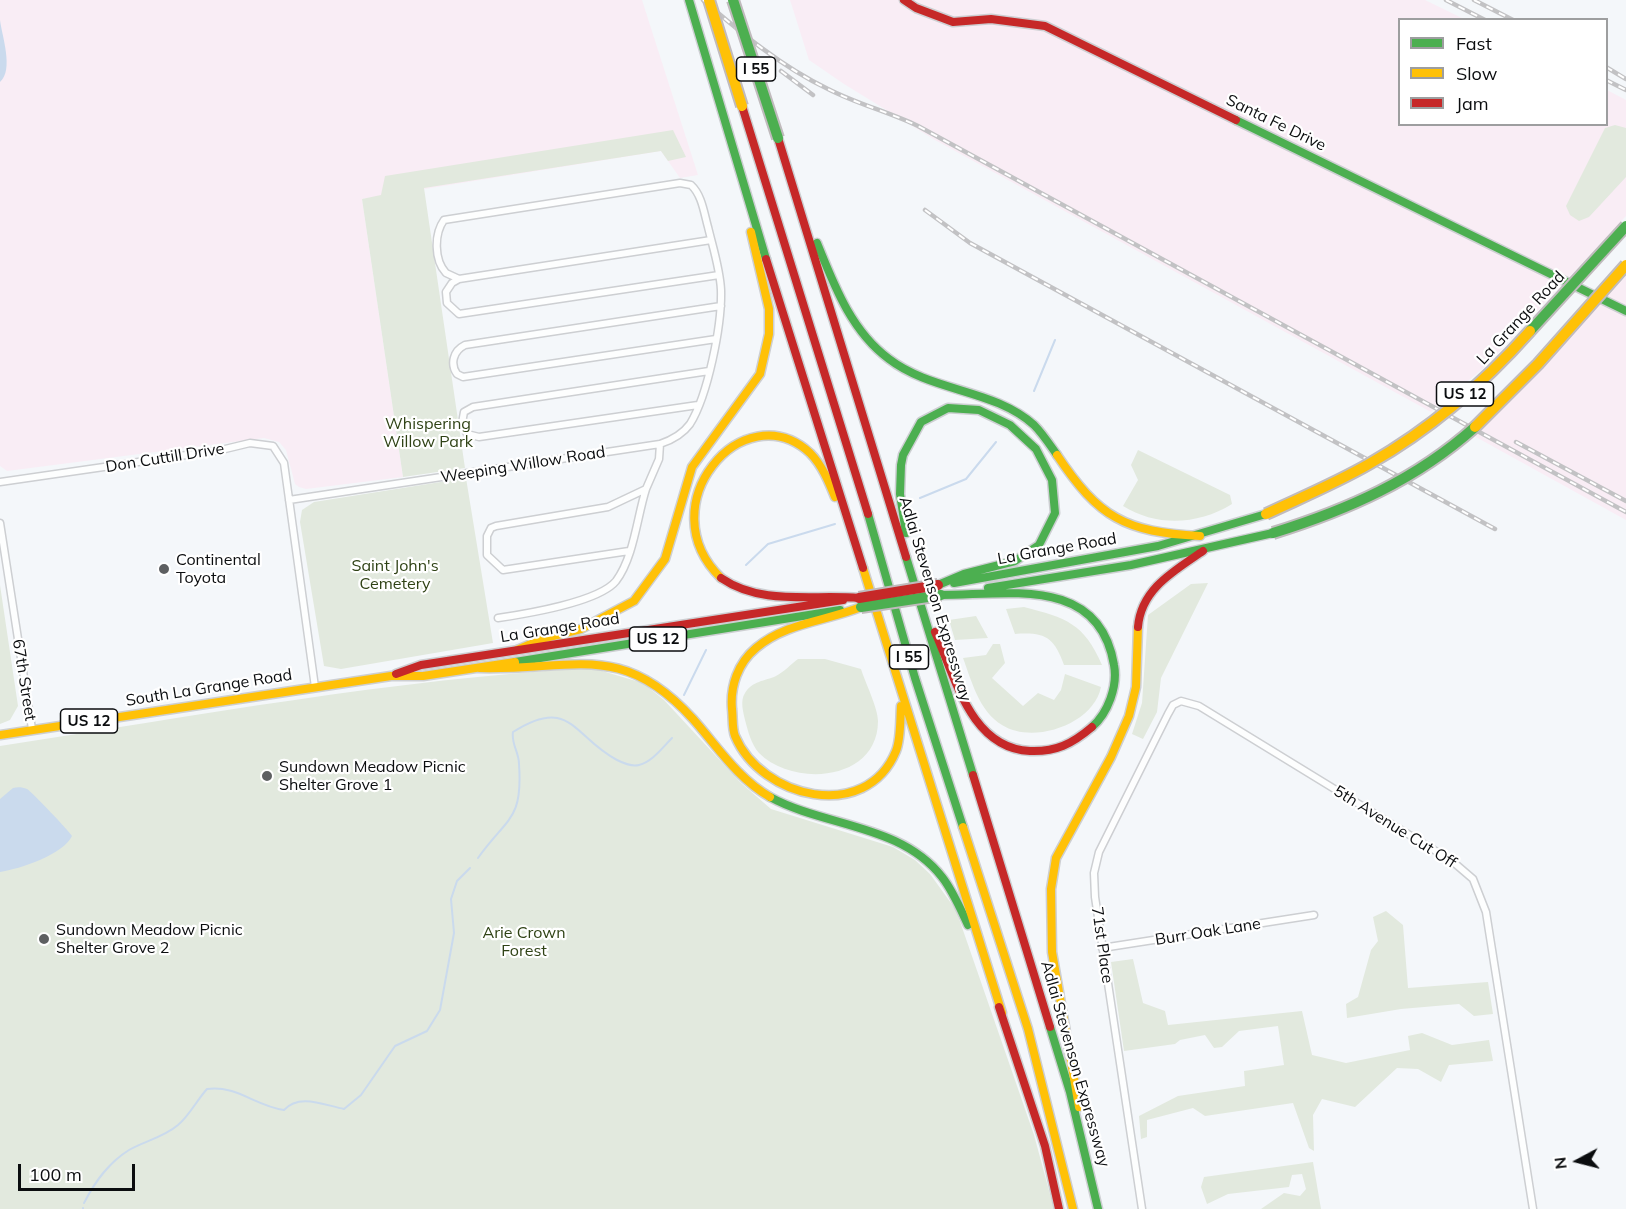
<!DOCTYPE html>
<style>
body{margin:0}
#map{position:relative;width:1626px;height:1209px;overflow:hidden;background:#f4f7fa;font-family:Mulish,sans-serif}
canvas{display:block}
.legend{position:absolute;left:1398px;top:18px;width:210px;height:108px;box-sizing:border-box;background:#fff;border:2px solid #9d9e9f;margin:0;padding:8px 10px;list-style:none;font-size:18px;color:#0b0d0f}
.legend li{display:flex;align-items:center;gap:12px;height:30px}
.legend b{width:30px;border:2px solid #9d9e9f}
.north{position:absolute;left:1548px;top:1131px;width:60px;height:60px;-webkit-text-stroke:4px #fff;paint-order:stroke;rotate:263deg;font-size:16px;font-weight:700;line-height:24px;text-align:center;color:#0b0d0f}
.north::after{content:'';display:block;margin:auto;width:21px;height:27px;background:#0b0d0f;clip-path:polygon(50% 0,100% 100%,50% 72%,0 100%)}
.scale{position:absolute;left:18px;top:1164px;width:117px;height:27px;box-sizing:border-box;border:3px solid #0b0d0f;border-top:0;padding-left:8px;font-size:18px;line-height:21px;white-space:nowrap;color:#0b0d0f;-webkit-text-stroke:4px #fff;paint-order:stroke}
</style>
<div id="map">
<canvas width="1626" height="1209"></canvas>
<ul class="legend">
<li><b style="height:8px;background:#4caf50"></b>Fast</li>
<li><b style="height:8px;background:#ffc107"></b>Slow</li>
<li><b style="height:8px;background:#c62828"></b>Jam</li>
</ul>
<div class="north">N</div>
<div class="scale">100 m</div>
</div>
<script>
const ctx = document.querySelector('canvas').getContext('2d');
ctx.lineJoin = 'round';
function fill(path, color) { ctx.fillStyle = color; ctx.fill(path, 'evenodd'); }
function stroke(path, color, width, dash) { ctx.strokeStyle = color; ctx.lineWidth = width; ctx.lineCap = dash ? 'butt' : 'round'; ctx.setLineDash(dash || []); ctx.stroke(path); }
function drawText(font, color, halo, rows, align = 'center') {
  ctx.font = font + ' Mulish,sans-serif'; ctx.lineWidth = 4.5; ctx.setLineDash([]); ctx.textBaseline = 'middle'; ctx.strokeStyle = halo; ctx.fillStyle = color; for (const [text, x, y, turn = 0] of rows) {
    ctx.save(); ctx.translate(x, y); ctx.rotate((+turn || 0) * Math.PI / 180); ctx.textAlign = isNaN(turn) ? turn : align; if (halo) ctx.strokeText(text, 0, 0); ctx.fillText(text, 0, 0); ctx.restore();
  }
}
fill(new Path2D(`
 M0,0H642L698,175L680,178L661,151L362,199L403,477L306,489L299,487L295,484L286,450L279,442L264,438L7,471L0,466Z
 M790,0H1425L1464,19L1400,20V124H1606L1607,90L1626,100V216L1487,365L1431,412L935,140L844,84L809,60Z
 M1626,276V520L1474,436L1513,399Z`), '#f9edf5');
fill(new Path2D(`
 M1615,125L1626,128V177L1589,217L1579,221L1570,215L1566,206L1605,128Z
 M673,130L686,157L668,161L661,151L424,188L465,468L403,477L362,199L381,195L385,176Z
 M1138,450L1230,495L1232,504C1198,525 1157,527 1123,506L1138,480L1131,465Z
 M466,478L493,643L341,669L324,666L300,522L302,510L314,502Z
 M1208,583L1161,678L1157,712L1143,739L1132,734L1142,703L1148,615L1191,584Z
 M0,585L18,706L10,720L0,724Z
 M1024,607C1066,618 1084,623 1102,665H1064C1054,637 1045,632 1015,634L1006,609Z
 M976,616L988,638L955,640L949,620Z
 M993,644H1000L1005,663L992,678L1023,706L1038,693L1054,700L1061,690L1065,674L1101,687C1094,724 1033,745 1002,725C979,711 972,682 963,658L986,655Z
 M798,659H825L861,669C865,682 878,708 878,721C878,781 794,788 759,753C751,744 748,731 745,720C743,711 740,701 745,693C752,681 765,681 776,676C784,672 791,664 798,659Z
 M592,668L643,683L664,700L741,783L771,809L893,847L915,860L930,874L956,910L1034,1135L1054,1209H0V746C196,716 393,679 592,668Z
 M1386,911L1403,925L1408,988L1488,982L1493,1014L1474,1016L1459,1004L1401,1009L1347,1018L1346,1004L1358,997L1371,950L1378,941L1373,917Z
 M1133,959L1143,1003L1165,1011L1168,1025L1302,1011L1312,1055L1346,1063L1410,1050L1408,1036L1422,1033L1452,1045L1489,1040L1493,1061L1449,1065L1441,1082L1418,1069L1397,1068L1355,1107L1322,1099L1313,1115L1314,1151L1309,1148L1293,1103L1205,1116L1193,1108L1147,1120V1137L1141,1139L1139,1116L1178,1096L1245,1086L1244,1071L1284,1065L1278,1026L1239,1031L1222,1047L1214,1048L1205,1035L1180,1040L1175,1044L1124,1051L1111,962Z
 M1313,1162L1321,1209H1261L1284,1193L1300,1196L1306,1189L1302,1174L1292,1175L1289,1187L1228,1194L1207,1204L1201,1187L1204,1177Z`), '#e2e9de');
fill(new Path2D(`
 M0,20C2,36 14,70 0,82Z
 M13,788C18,787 22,787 27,789C31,791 71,833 72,836C64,854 20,869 0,872V799Z`), '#cadaed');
stroke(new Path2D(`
 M1034,391L1055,340
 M920,498L966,479L996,442
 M746,565L768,544L835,524
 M684,695L706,650
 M478,858C507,817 523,821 519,764C519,752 511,744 513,732C571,695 573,737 617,760C623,763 632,767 639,765C652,762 663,747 672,738
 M84,1203C95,1182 108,1163 129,1150C145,1141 164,1137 178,1125C189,1116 197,1100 207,1089C237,1085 255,1106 284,1110C299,1093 324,1105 344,1109L361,1095L395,1046L427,1031L440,1010L454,933L451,899L457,881L470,868
 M83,1209V1208`), '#cadaed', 2);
const street = new Path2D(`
 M459,279L711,240
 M716,339L463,377L457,374C450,364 453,351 465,345L721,306
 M698,405L479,437L467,434L462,423L464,412L473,407L709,371
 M0,482L221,450L250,443L273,446L284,463L315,687
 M289,500L660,444C672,440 682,435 690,424C708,395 722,325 721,290C720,269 713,248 708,227C704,213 702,195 691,185L680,183L444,220C434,234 434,260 446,273L459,279L452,283L446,292L447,303L459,314L719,275
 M0,523L32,729
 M629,551L503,570L487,555V536L491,528L496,526L608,507L646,489L659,459L660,444
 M498,618C525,614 599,602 616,581C634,557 637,517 646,489
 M1102,948L1314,915
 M1142,1209L1095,897L1094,873L1099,852L1168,714L1173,705L1181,701L1199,706L1452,861L1473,879L1486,912L1533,1209`);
const fast = new Path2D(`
 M689,0L766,259
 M1236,120L1626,311
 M817,243C834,285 851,331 889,359C932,392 994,389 1034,425C1043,434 1050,445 1057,455
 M868,514L915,678L963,827
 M906,533L900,494L901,465L903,455L921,422L948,408L979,410L1010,425L1036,449L1052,480L1055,513L1039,545L1015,561L964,574L938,585
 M906,557L973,775
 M954,583L1158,546L1266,514
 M988,588L1131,565L1273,533
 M941,595C1008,595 1099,575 1114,665C1118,686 1108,713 1092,727
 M515,662L840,610
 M770,797C825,827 901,824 942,877C953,891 960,908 968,925
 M1050,1027L1070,1092L1098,1209`);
const slow = new Path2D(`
 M1057,455C1099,518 1125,532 1200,536
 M863,568L1002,1013
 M721,578C647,506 743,392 810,453C822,465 829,482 835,497
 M861,607C826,621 785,623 756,648C738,663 730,686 732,709C733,717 732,729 735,736C761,798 866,824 896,751C901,739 900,719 901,706
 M517,650L545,638L581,629L634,601L665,559L692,467L760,374L769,334V309L751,232
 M479,668C572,671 621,639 693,719C717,746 738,779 770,797
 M0,735L391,676H423L515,662
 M963,827L1028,1029L1073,1209
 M1079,1107L1052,952L1051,889L1056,858L1111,757L1129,716L1136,687L1138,627`);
const jam = new Path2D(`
 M904,0L916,8L953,22L991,19L1045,26L1236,120
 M742,106L868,514
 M778,138L906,557
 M766,259L863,568
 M721,578C762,606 813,594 859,598
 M1138,627C1141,589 1174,571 1203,551
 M935,632C955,676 970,748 1030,751C1056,752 1072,744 1092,727
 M396,674L421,665L843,600
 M973,775L1050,1027
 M999,1007L1045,1146L1059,1209`);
stroke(street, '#cdcfd2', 9);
stroke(fast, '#cdcfd2', 11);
stroke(slow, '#cdcfd2', 11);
stroke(jam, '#cdcfd2', 11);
stroke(street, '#fdfefe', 6);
stroke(fast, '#4caf50', 8);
stroke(slow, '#ffc107', 8);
stroke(jam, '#c62828', 8);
const rail = new Path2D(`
 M703,0C741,33 782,67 828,89C857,104 889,112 918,126L1626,512
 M1446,0L1485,20
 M1474,0L1513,20
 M1606,67L1626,79
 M781,71L813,95
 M1606,80L1626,90
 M925,210L970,243L1495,529
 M1516,442L1626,501`);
stroke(rail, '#c2c2c4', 4.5);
stroke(rail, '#fff', 2, [7]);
const fastBridge = new Path2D(`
 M733,0L778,138
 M1530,331L1626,226
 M1273,533C1347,510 1416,480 1475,427
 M861,607L941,595`);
const slowBridge = new Path2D(`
 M709,0L742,106
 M1475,427L1538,364L1626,265
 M1266,514C1300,498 1336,483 1369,464C1429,430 1484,383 1530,331`);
const jamBridge = new Path2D(`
 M859,598L938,585`);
stroke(fastBridge, '#c0bbbd', 14, []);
stroke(slowBridge, '#c0bbbd', 14, []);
stroke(jamBridge, '#c0bbbd', 14, []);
stroke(fastBridge, '#4caf50', 10);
stroke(slowBridge, '#ffc107', 10);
stroke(jamBridge, '#c62828', 10);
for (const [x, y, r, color] of [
 [164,569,6,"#5d5f61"],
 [267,776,6,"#5d5f61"],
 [44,939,6,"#5d5f61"]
]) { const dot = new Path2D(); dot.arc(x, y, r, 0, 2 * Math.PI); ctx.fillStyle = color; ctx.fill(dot); stroke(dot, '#fff', 2); }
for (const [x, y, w] of [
 [756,69,39],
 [1465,394,57],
 [658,639,57],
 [909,657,39],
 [89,721,57]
]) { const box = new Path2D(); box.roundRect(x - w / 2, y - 12, w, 24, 4.5); ctx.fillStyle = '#fff'; ctx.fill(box); stroke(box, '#0b0d0f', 1.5); }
drawText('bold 15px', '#0b0d0f', null, [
 ["I 55",756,69],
 ["US 12",1465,394],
 ["US 12",658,639],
 ["I 55",909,657],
 ["US 12",89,721]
]);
drawText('16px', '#0b0d0f', '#fff', [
 ["Santa Fe Drive",1276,123,26],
 ["La Grange Road",1521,318,-47],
 ["Don Cuttill Drive",165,458,-9],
 ["Weeping Willow Road",523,465,-9],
 ["La Grange Road",1057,549,-10],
 ["Adlai Stevenson Expressway",935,599,73],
 ["La Grange Road",560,628,-9],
 ["67th Street",24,680,81],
 ["South La Grange Road",209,688,-9],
 ["5th Avenue Cut Off",1395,827,32],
 ["Burr Oak Lane",1208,932,-9],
 ["71st Place",1102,945,82],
 ["Adlai Stevenson Expressway",1075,1064,74]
]);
drawText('16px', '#2f4215', '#fff', [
 ["Whispering",428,424],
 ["Willow Park",428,442],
 ["Saint John's",395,566],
 ["Cemetery",395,584],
 ["Arie Crown",524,933],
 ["Forest",524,951]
]);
drawText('16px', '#0b0d0f', '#fff', [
 ["Continental",176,560],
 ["Toyota",176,578],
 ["Sundown Meadow Picnic",279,767],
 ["Shelter Grove 1",279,785],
 ["Sundown Meadow Picnic",56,930],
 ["Shelter Grove 2",56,948]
], 'left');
</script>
